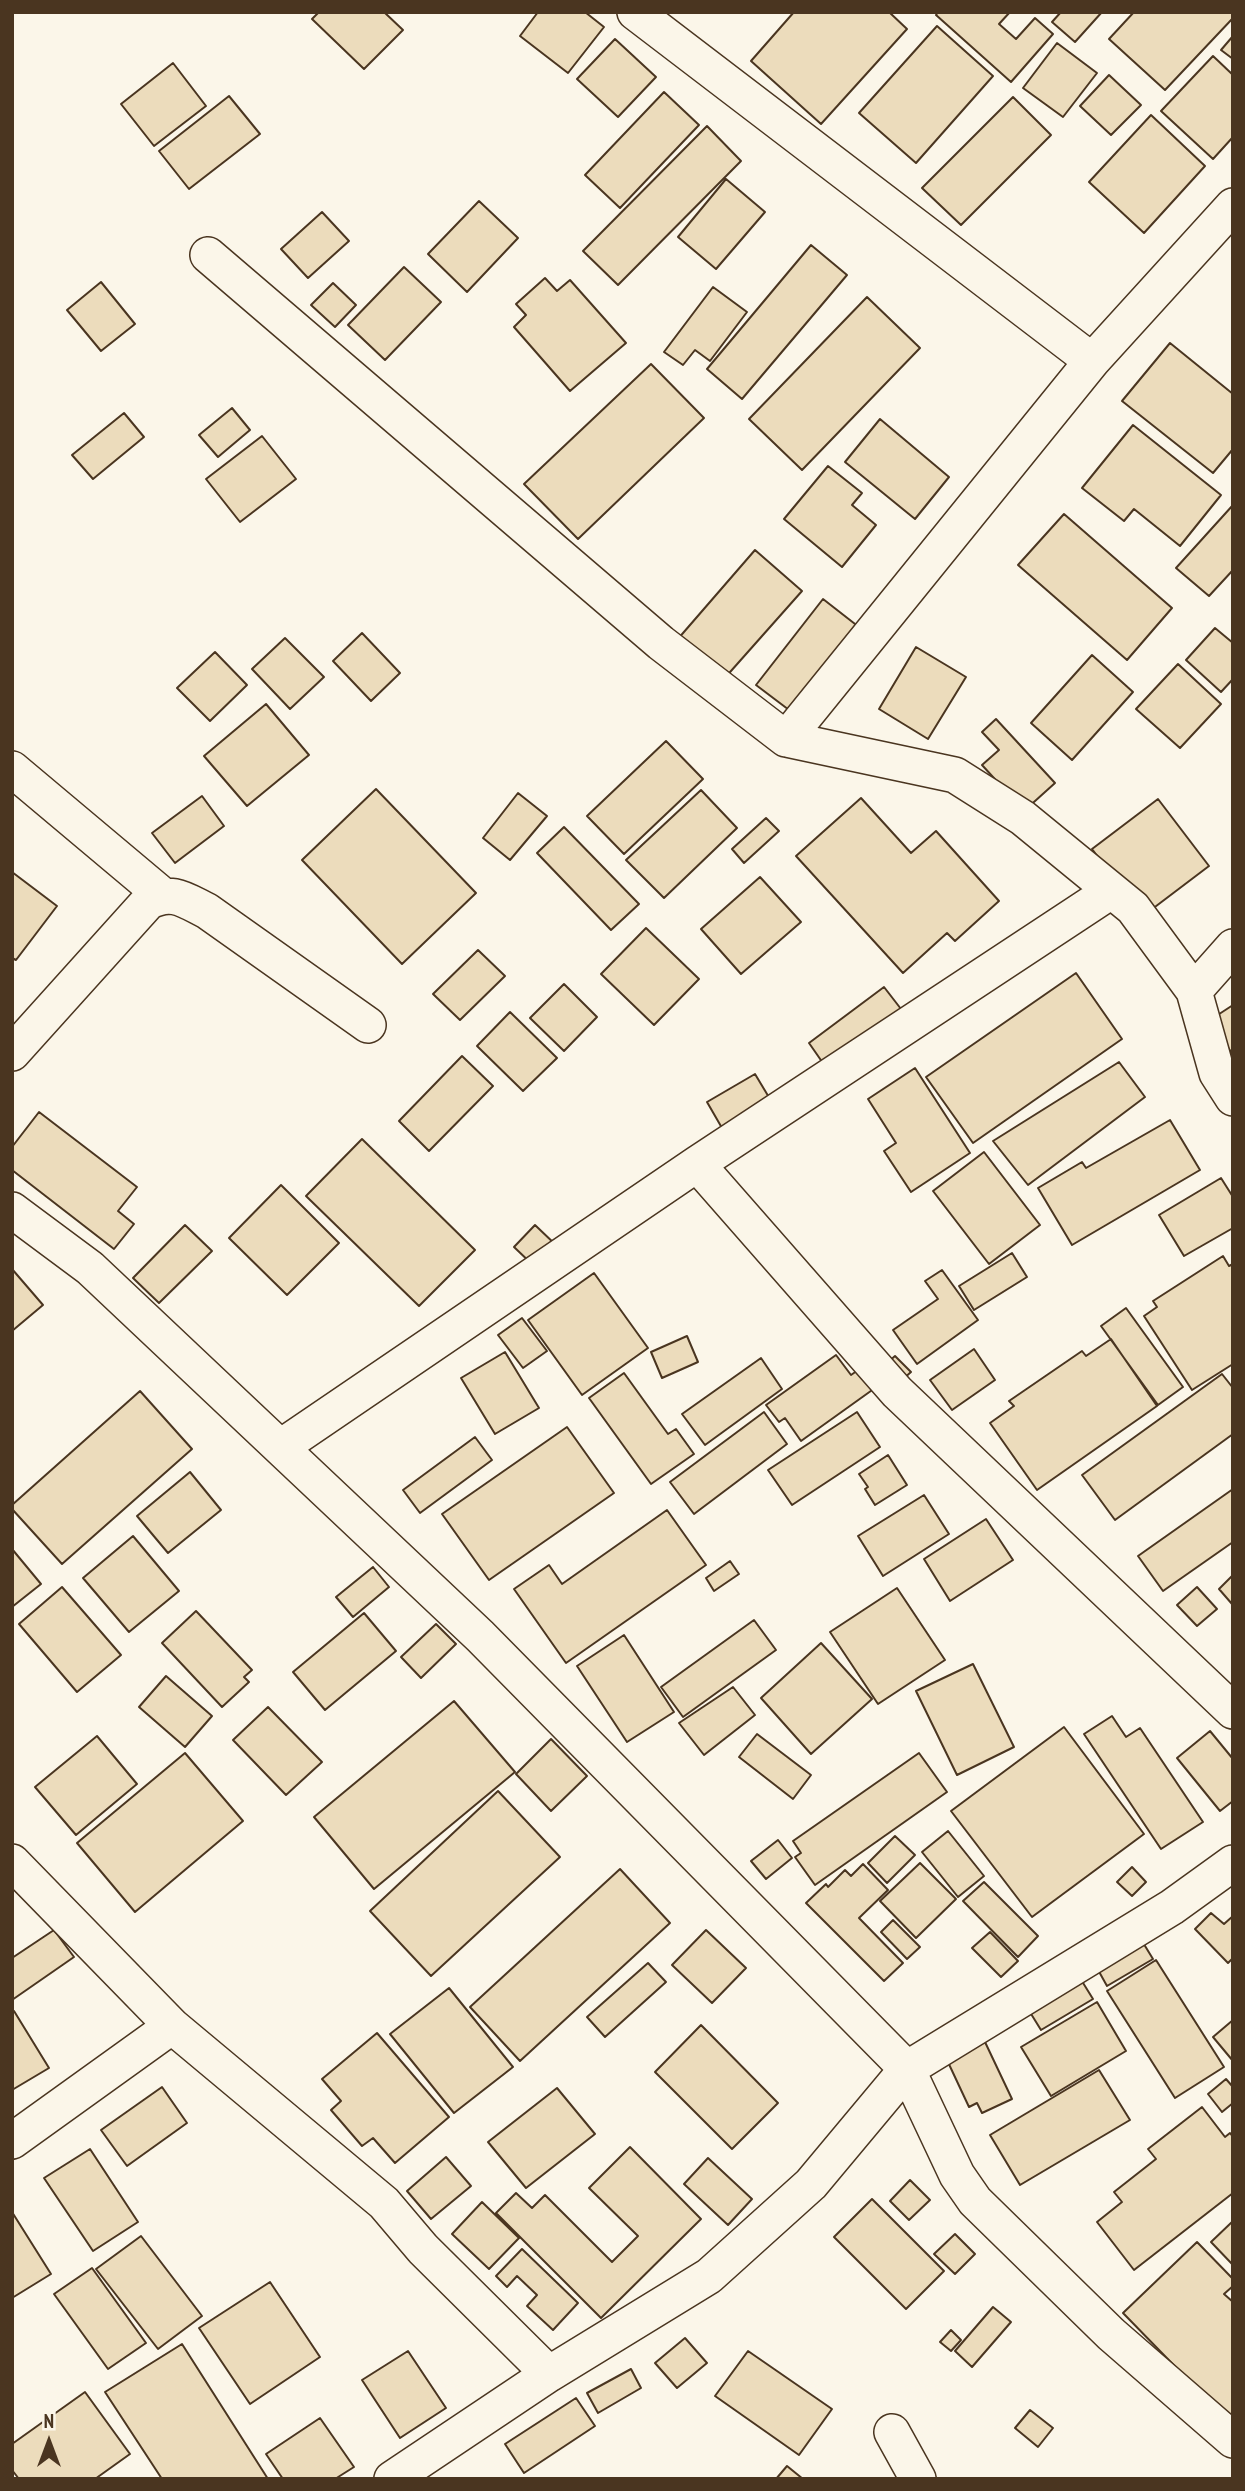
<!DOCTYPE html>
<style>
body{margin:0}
#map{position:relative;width:1245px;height:2491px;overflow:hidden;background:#fbf6e9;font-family:"PT Sans Narrow",sans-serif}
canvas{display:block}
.frame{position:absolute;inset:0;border:14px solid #4a3520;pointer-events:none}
.north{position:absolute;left:14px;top:2407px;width:70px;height:70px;-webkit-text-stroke:5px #fbf6e9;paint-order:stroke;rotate:0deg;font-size:19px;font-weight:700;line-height:28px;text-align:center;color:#4a3520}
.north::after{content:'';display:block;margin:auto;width:24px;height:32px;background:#4a3520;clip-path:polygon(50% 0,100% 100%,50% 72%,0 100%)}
</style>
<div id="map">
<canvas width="1245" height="2491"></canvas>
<div class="frame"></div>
<div class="north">N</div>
</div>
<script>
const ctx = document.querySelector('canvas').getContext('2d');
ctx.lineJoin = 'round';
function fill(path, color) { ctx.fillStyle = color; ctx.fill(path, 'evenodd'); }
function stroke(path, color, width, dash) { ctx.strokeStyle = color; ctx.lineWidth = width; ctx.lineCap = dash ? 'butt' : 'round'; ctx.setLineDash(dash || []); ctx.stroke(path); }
const building = new Path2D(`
 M319,12H384L403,30L364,69L312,19Z
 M538,12H585L604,27L568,73L520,36Z
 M794,12H889L907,29L821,124L751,61Z
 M938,12H1010L999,24L1016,39L1035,18L1053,34L1011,82L936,15Z
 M1061,12H1102L1075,42L1052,22Z
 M1134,12H1233V18L1165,90L1109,39Z
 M937,26L993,76L916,163L859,113Z
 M1233,36V59L1221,50Z
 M615,39L656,77L618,117L577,79Z
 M1057,43L1097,73L1063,117L1023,88Z
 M1213,56L1233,75V137L1213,159L1161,111Z
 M173,63L206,106L154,146L121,104Z
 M1109,75L1141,105L1111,135L1080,106Z
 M664,92L699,125L620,208L585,175Z
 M229,96L260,134L189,189L159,151Z
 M1013,97L1051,135L961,225L922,188Z
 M1151,115L1205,166L1144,233L1089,182Z
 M707,126L741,161L618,285L583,251Z
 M726,179L765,212L716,269L678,237Z
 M479,201L518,238L467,292L428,254Z
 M322,212L349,241L308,278L281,249Z
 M811,245L847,275L742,399L707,369Z
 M404,267L441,302L385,360L348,325Z
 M545,278L557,291L570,280L626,343L570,391L514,327L526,315L516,304Z
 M101,282L135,324L101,351L67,310Z
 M333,283L356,305L335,327L311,305Z
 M713,287L747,312L710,361L695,350L683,365L664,352Z
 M867,297L920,348L802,470L749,419Z
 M1170,343L1233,394V449L1213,473L1122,401Z
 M651,364L704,418L578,539L524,484Z
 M232,408L250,430L218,457L199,435Z
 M124,413L144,437L93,479L72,455Z
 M880,419L949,477L915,519L845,462Z
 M1133,425L1221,495L1180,546L1134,509L1124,521L1082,488Z
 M262,436L296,479L240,522L206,479Z
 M828,466L862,493L852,505L876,525L842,567L784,519Z
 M1233,505V570L1209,596L1176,568Z
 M1064,514L1172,608L1127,660L1018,565Z
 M755,550L802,591L723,680L677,640Z
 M823,599L864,631L797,716L756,685Z
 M1215,628L1233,643V679L1221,692L1186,660Z
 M362,633L400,673L371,701L333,661Z
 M285,638L324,677L290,709L252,669Z
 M916,647L966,677L928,739L879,709Z
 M215,652L247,685L210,721L177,688Z
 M1092,655L1133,692L1072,760L1031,723Z
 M1178,664L1221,704L1180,748L1136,709Z
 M266,704L309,755L247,806L204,756Z
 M996,719L1055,783L1024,811L982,765L999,750L982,732Z
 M666,741L703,779L624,854L587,816Z
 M376,789L476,893L402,964L302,860Z
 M701,790L737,828L664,898L626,860Z
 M518,793L547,816L510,860L483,838Z
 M202,796L224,826L175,863L152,833Z
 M861,798L911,853L936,831L999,901L955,941L947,933L903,973L796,856Z
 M1158,799L1209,866L1143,916L1092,849Z
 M766,818L779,831L744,863L732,849Z
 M564,827L639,904L611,930L537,853Z
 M12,872L57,906L16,960L12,958Z
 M760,877L801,922L741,974L701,929Z
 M646,928L699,979L654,1025L601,974Z
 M478,950L505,976L460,1020L433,994Z
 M1076,973L1122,1039L973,1143L926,1077Z
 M564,984L597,1017L564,1051L530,1018Z
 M884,987L901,1009L825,1066L809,1043Z
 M1233,1005V1055L1210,1020Z
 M510,1012L557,1058L523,1091L477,1046Z
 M462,1056L493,1086L429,1151L399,1121Z
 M1119,1062L1145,1097L1028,1185L993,1141Z
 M915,1068L970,1153L911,1192L884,1151L896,1143L868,1099Z
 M755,1074L770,1099L722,1128L707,1102Z
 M39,1112L137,1187L118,1211L134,1224L114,1249L12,1170V1147Z
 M1170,1120L1200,1170L1072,1245L1038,1188L1082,1162L1086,1168Z
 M362,1139L475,1250L419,1306L306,1196Z
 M984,1152L1040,1225L989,1264L933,1191Z
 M1221,1178L1233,1197V1228L1184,1256L1159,1215Z
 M281,1185L339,1243L287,1295L229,1238Z
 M185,1225L212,1251L159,1303L133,1278Z
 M535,1225L558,1247L536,1268L514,1247Z
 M1012,1253L1027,1277L974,1310L959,1286Z
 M1223,1256L1229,1266L1233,1264V1364L1192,1390L1144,1316L1157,1307L1153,1301Z
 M12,1269L43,1305L12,1331Z
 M942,1270L978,1320L917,1364L893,1330L938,1299L925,1281Z
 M594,1273L648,1348L582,1395L528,1320Z
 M1126,1308L1183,1387L1158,1405L1101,1326Z
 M522,1318L547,1351L523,1368L498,1335Z
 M687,1336L698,1362L662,1378L651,1352Z
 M1111,1339L1157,1406L1037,1490L990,1423L1014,1406L1009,1401L1082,1351L1086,1356Z
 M974,1349L995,1380L952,1410L930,1380Z
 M505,1352L539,1408L495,1434L461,1378Z
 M836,1355L851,1375L861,1368L875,1388L801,1441L785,1418L779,1422L766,1405Z
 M895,1356L911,1372L902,1380L887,1363Z
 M761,1358L782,1389L705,1445L682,1414Z
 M624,1373L668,1434L676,1429L694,1454L651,1484L589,1398Z
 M1222,1374L1233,1388V1434L1115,1520L1082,1475Z
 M140,1391L192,1449L62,1564L12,1509V1505Z
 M764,1412L787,1444L694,1514L670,1482Z
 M857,1412L880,1447L792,1505L768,1470Z
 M567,1427L614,1493L489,1580L442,1514Z
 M475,1437L492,1460L420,1513L403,1490Z
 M888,1455L907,1485L875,1505L865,1489L868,1487L859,1474Z
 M190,1472L221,1510L168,1553L137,1516Z
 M1233,1489V1542L1163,1591L1138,1556Z
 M924,1495L949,1534L883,1576L858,1536Z
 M667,1510L706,1565L566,1663L514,1589L549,1565L562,1584Z
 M986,1519L1013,1560L950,1601L924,1559Z
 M133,1536L179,1591L129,1632L83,1578Z
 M12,1549L41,1584L12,1607Z
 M730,1561L739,1574L714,1591L706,1578Z
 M373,1567L389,1587L353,1617L336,1597Z
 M1232,1576L1233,1577L1232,1604L1219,1589Z
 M62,1587L121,1655L77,1692L19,1624Z
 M1197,1587L1217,1609L1197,1626L1177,1605Z
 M897,1588L945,1660L878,1704L830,1632Z
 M196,1611L252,1670L244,1677L249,1682L222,1707L162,1643Z
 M364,1613L396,1651L325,1710L293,1672Z
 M754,1620L776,1650L683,1717L661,1687Z
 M436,1624L456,1644L421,1678L401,1657Z
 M624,1635L674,1712L627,1742L577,1666Z
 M821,1643L872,1699L811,1754L761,1698Z
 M973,1664L1014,1747L957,1775L916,1691Z
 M166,1676L212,1716L185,1747L139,1707Z
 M733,1687L755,1715L704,1755L679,1723Z
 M454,1701L515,1772L374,1889L314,1817Z
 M268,1707L322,1762L286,1795L233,1740Z
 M1112,1716L1126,1737L1140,1728L1203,1822L1161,1849L1084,1734Z
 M1064,1727L1144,1834L1032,1917L951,1811Z
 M1210,1731L1233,1759V1801L1220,1811L1177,1758Z
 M757,1734L811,1775L793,1799L739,1757Z
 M97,1736L137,1784L76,1835L35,1787Z
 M551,1739L587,1776L551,1811L516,1774Z
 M185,1753L243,1821L135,1912L77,1843Z
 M919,1753L947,1792L815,1885L795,1857L801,1853L793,1841Z
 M498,1791L560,1857L431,1976L370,1911Z
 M948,1831L984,1876L958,1897L922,1852Z
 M895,1836L915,1855L887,1883L868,1863Z
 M778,1840L792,1858L766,1879L751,1861Z
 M920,1863L956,1899L916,1938L880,1901Z
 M863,1864L888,1890L859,1918L903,1963L884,1981L806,1903L826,1884L828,1887L845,1870L851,1876Z
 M1132,1867L1146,1882L1132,1896L1117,1882Z
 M620,1869L670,1923L520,2061L470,2007Z
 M984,1882L1038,1936L1018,1957L963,1901Z
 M1211,1913L1224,1924L1233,1916V1958L1228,1963L1195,1929Z
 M893,1920L920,1947L907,1959L881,1932Z
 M54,1930L74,1957L12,2000V1958Z
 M706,1930L746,1968L712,2003L672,1965Z
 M990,1932L1018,1961L1001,1977L972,1948Z
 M1142,1941L1153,1959L1107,1986L1097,1968Z
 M1156,1960L1224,2067L1175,2098L1107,1991Z
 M648,1963L666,1982L605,2037L587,2017Z
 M1080,1978L1093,1999L1041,2030L1028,2009Z
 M449,1988L513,2067L454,2113L390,2034Z
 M1097,2002L1126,2051L1051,2096L1021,2047Z
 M14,2011L49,2068L12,2090V2012Z
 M1233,2020V2061L1213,2037Z
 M701,2025L778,2103L732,2149L655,2072Z
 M377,2033L449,2117L395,2163L373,2138L362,2146L331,2110L341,2101L322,2079Z
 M985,2042L1012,2099L982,2113L977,2103L969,2107L947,2060Z
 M1099,2070L1130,2120L1020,2185L990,2135Z
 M1226,2079L1233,2087V2103L1222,2112L1208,2094Z
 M162,2087L187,2123L127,2166L101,2130Z
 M557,2088L595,2134L526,2188L488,2142Z
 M1202,2107L1225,2137L1230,2133L1233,2137V2193L1134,2270L1097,2222L1122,2202L1114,2192L1156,2159L1148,2149Z
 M630,2147L701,2219L601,2318L496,2213L516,2193L532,2208L545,2195L612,2262L638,2236L589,2188Z
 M90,2149L138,2222L93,2251L44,2178Z
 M446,2157L471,2186L431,2219L407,2191Z
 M708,2158L752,2199L728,2225L684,2184Z
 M910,2180L930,2200L909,2220L890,2201Z
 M872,2199L944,2271L906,2309L834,2237Z
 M482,2202L519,2238L489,2269L452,2234Z
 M12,2212L51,2274L12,2298Z
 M1233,2221V2265L1211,2242Z
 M955,2234L975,2254L955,2274L934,2254Z
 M141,2236L202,2316L158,2349L96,2269Z
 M1197,2242L1233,2279V2286L1224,2294L1233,2302V2426L1123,2313Z
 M522,2249L578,2303L553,2330L527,2306L537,2295L517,2276L507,2287L496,2276Z
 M92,2268L146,2343L108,2369L54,2294Z
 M270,2282L320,2357L250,2404L199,2328Z
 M993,2307L1011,2322L972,2367L955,2351Z
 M951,2330L961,2340L951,2351L940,2342Z
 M685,2338L707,2363L677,2388L655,2363Z
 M182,2344L268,2479H162L105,2392Z
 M408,2351L446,2408L400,2438L362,2380Z
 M748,2351L832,2409L799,2455L715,2396Z
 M631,2369L641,2388L598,2413L587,2393Z
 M85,2392L130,2454L95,2479H19L12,2470V2444Z
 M576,2398L595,2426L524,2473L505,2444Z
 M1030,2410L1053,2428L1038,2447L1015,2428Z
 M320,2418L354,2467L335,2479H283L266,2454Z
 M787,2466L803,2479H776Z`);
fill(building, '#ecdcbc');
stroke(building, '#4a3520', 2);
const minor = new Path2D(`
 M635,12L1092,361
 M208,255L661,643L786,739L955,775L1023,818L1133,908L1194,991L1217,1073L1233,1098
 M786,739L1092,361L1233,206
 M12,769L162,895
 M1194,991L1233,947
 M12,1053L148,902C172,889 185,900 207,911L368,1025
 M697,1164L897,1392L1233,1711
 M12,1210L90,1268L480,1636L907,2069L957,2175L975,2201L1111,2334L1233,2440
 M281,1447L697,1164L1111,891
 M12,1862L172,2026L384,2203L423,2249L549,2374
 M12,2141L172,2026
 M892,2432L918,2479
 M392,2479L549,2374L709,2276L811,2184L907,2069L1172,1907L1233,1863`);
stroke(minor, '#4a3520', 38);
stroke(minor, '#fbf6e9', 35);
</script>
